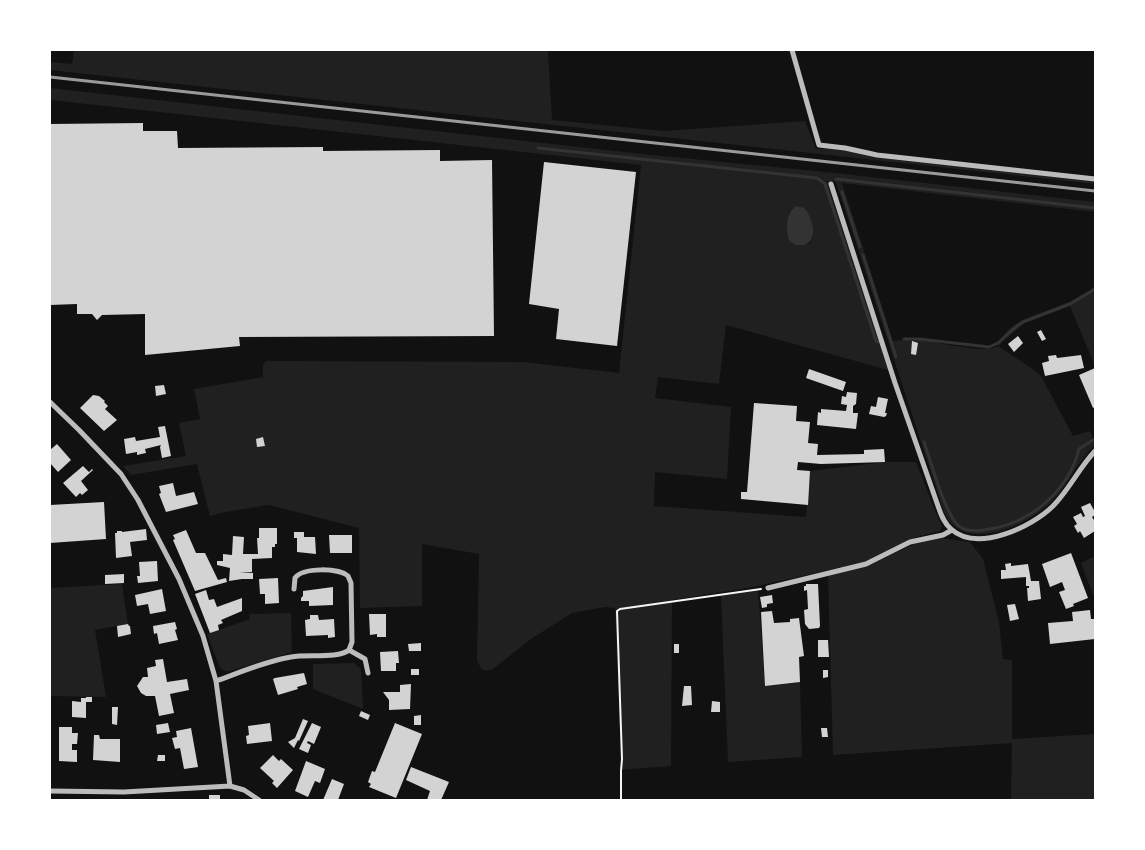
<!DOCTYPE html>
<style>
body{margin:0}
#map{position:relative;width:1145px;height:850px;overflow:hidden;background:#111;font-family:"Golos Text",sans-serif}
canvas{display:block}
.frame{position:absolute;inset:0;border:51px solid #fff;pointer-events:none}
</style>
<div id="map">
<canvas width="1145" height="850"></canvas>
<div class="frame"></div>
</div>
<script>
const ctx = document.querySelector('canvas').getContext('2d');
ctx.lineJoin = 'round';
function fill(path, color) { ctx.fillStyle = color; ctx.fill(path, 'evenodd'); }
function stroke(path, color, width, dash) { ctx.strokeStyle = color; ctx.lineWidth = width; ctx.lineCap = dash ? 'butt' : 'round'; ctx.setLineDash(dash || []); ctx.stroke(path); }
fill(new Path2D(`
 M74,50H548L552,120L664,131L805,121L816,149H843L870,156L1095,181V184L50,70V62L72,64Z
 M50,88L642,154L835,173L1095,202V212L842,183L893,341C902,340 911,339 920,340C939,342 983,354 998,346V342L1010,328L1022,320L1069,302L1095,287V366L1070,306L1024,323L998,346L1034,370L1041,376L1073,436L1090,431L1095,445C1078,460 1069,484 1053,500C1032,522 979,549 952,524C945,518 942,506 939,497L836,182L827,181L888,370L726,325L719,384L658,377L655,398L731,407L727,479L655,472L654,506L806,517L810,471L885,462H916L936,513L942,526L940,531L916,537L869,561L753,587L672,600L671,766L619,770L621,759L615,608L605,607L572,613L531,639L493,669L485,671L481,668L477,661L479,554L422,544V606L360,608L359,528L269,505L225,512L210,516L197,464L131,475L123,466L186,456L179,423L200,419L194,389L263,377V365L266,361L523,362L619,373L641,165L50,100ZM798,206L809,214C811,224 817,236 809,244L789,239L787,221L789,213L793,208Z
 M941,538L970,542L983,559L999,622L1003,659L1012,660V739L1095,734V800H1011L1012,743L833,755L828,576L872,564L920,541Z
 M1095,556V594L1093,595L1081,563Z
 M122,584L128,624L95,630L106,697L50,696V588Z
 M758,590L765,686L800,682L802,757L728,762L721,595Z
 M291,613L292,652L230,671H226L220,668L207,634L250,619L249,614Z
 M354,663L361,669L363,709L313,689V664Z`), '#202020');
fill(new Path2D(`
 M796,206L804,208C814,217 820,247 799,245C794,245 792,243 789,240C786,228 785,214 796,206Z`), '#333');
stroke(new Path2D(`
 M538,148L817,178L825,184L876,341L878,342
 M836,179L1095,208
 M842,192L860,247
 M863,255L896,357
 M904,339H919L989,347L998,343L1012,330L1023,322L1070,304L1095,289
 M924,442C931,461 945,516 960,527C968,532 981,531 990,529C1032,522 1069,490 1079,449L1093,440`), '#333', 3);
fill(new Path2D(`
 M143,123V131H177L178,148L323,147V151L440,150V161L492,160L494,336L239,337L240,346L145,355V314L102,315L97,320L92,314H77V304L50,305V124Z
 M544,162L636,172L617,346L556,339L559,309L529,304Z
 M1041,330L1046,339L1042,341L1037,332Z
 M1018,336L1023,343L1014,352L1008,344Z
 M912,341L918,343L916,355L911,354Z
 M1056,355L1057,358L1081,355L1084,368L1045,376L1042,363L1049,361L1048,356Z
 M1095,368V385H1094L1095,407L1093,408L1079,375Z
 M809,369L846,382L843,391L806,378Z
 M164,385L166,394L156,396L155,386Z
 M847,392L857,393L856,404L853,406V413H858L856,429L817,425L818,412L821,413V409L846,411L847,405L841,404L842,396L846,397Z
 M93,395L99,396L105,401L104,402L108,406L105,409L117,420L104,431L80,408Z
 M878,397L888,399L885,413H887L886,416L884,417L869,414L871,406L876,407Z
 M754,403L797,406L796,421L810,422L808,443L818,444L817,455L864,454V450L884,449L885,462L821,464L798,462L797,470L810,471L808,505L741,499V492H747Z
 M165,426L171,456L162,458L160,447L161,445L145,449L146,453L137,455V452L126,454L124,439L135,437L136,441L160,437L158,427Z
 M263,437L265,446L257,447L256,439Z
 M57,444L71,460L58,472L50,463V450Z
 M83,466L89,472L92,469L93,470L81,481L88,490L82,495L80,493L76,497L63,483Z
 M173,483L176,496L194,492L198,504L166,512L159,494L161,493L159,486Z
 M104,502L106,539L50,543V505Z
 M1090,503L1095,512V515L1092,517L1094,520L1095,519V531L1084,538L1080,531L1078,533L1074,526L1077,524L1073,517L1081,513L1083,517L1085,516L1081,507Z
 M259,528H277V544H275V547H272V558L252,559V572H239L253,573V579H242L229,581L230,568L217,565V561H223V554L232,555L233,536L244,537L243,554H258L257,538H259Z
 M146,529L147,540L130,542L132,556L116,558L115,533H117V531H122V532Z
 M186,530L196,553H205L218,580L226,578L227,582L195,591L173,540L175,539L173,535Z
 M294,532H304V537H315L316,554L297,552V538H294Z
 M329,535H352V553H330Z
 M1071,553L1088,598L1073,604L1074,606L1066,609L1059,592L1065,590L1062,582L1050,587L1042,564Z
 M157,561L158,581L138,583L137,576H140L139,562Z
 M1011,563V566L1028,564L1031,581H1039L1041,599L1028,601L1027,588H1029V586H1026V577L1001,579V570H1006L1005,564Z
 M124,574V583L105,584V575Z
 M278,578L279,603L265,604V594H260L259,579Z
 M806,584H818L820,626L819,628L809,629L805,624L804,610L808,609L807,590L804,591V586H806Z
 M333,587V605L309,606V601H301V598L303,596V591Z
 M162,589L166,611L150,614L148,604L137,606L135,595Z
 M206,590L209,600L214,599L217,607L242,598V611L221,620L223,623L218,625L219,630L210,633L195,594Z
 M772,595L773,603L767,604V607L762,608L760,597Z
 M1015,604L1019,619L1010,621L1007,605Z
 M1090,610L1091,619H1095V639L1050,644L1048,623L1073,621L1072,612Z
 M772,611L774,623L790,622V619L799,618L804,656L799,657L800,682L765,686L761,612Z
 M369,614H386V637H377V634L370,635Z
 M310,615H318L319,620L334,619L335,637L328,638V635L306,636L305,620L310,619Z
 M175,622L177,629L175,630L178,640L159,644L157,633L154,634L153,626Z
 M128,624L129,626H130L131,634L118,637L117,626Z
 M818,640H828L829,657H818Z
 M421,643V651H409L408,644Z
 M674,644H679V653H674Z
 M398,651L399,663H396V671H381L380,652Z
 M163,659L167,682L187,679L189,690L170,694L174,713L159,716L155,696H146L141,693L137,686L143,677H148L147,668L156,666L155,660Z
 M411,669H419V675H411Z
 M823,670H828V677L823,678Z
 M304,673L307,684L297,687L298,689L278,695L273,679L275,678Z
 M411,684L410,709L389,710V700L383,692H400V685Z
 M684,686H691L692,705L682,706Z
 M86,697H92V702H86V718L72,717V701L81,702V698H86Z
 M712,701L720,702V712H711Z
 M112,707H118L117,725L112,724Z
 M361,711L370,715L368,720L359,716Z
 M421,715V725H414V716Z
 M303,719L308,721L299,741L298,740L294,748L288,742L295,738Z
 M168,723L170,732L157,734L156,725Z
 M270,723L272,741L247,744L246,736L249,735L248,726Z
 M312,723L321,727L314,744L308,741L307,743L311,745L308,753L299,749Z
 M395,723L422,734L396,798L369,787L371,784L368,782L372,771L375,772Z
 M59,727H72V733H78L77,744H72V750H77V762L59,761Z
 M191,728L198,767L184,769L180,748L175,749L172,738L177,737L176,731Z
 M821,728H827L828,737H822Z
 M94,735H99L100,739H120V762L93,760Z
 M158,755H165V761H157Z
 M273,755L279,761L281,759L293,770L277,788L272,783L274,781L260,768Z
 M306,761L325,769L320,783L315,781L308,797L295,791Z
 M411,767L449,782L441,800H427L430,791L406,780Z
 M332,779L344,784L338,800H323Z
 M209,795H220V800H209Z`), '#d3d3d3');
stroke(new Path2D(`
 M621,800V771L622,759L617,611L620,609L761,589`), '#f5f5f5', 2);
stroke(new Path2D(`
 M792,50L819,145L845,148L877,155L1095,179
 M831,184L895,383L938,506C941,515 944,523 951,529C977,553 1032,527 1053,506C1069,490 1079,468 1095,451
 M50,402L79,430L121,474L138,500L179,579L203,636L216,681L230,786
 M768,588L866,564L910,542L943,535L952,530
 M349,650L365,659L368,673
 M216,681C241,672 266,661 291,657C307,654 338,659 349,650L352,642L351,583L348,576C339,568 303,567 295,578L294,589
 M50,791L124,792L230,786L244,790L259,800`), '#bcbcbc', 5);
stroke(new Path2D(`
 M50,77L1095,191`), '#9a9a9a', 3);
</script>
